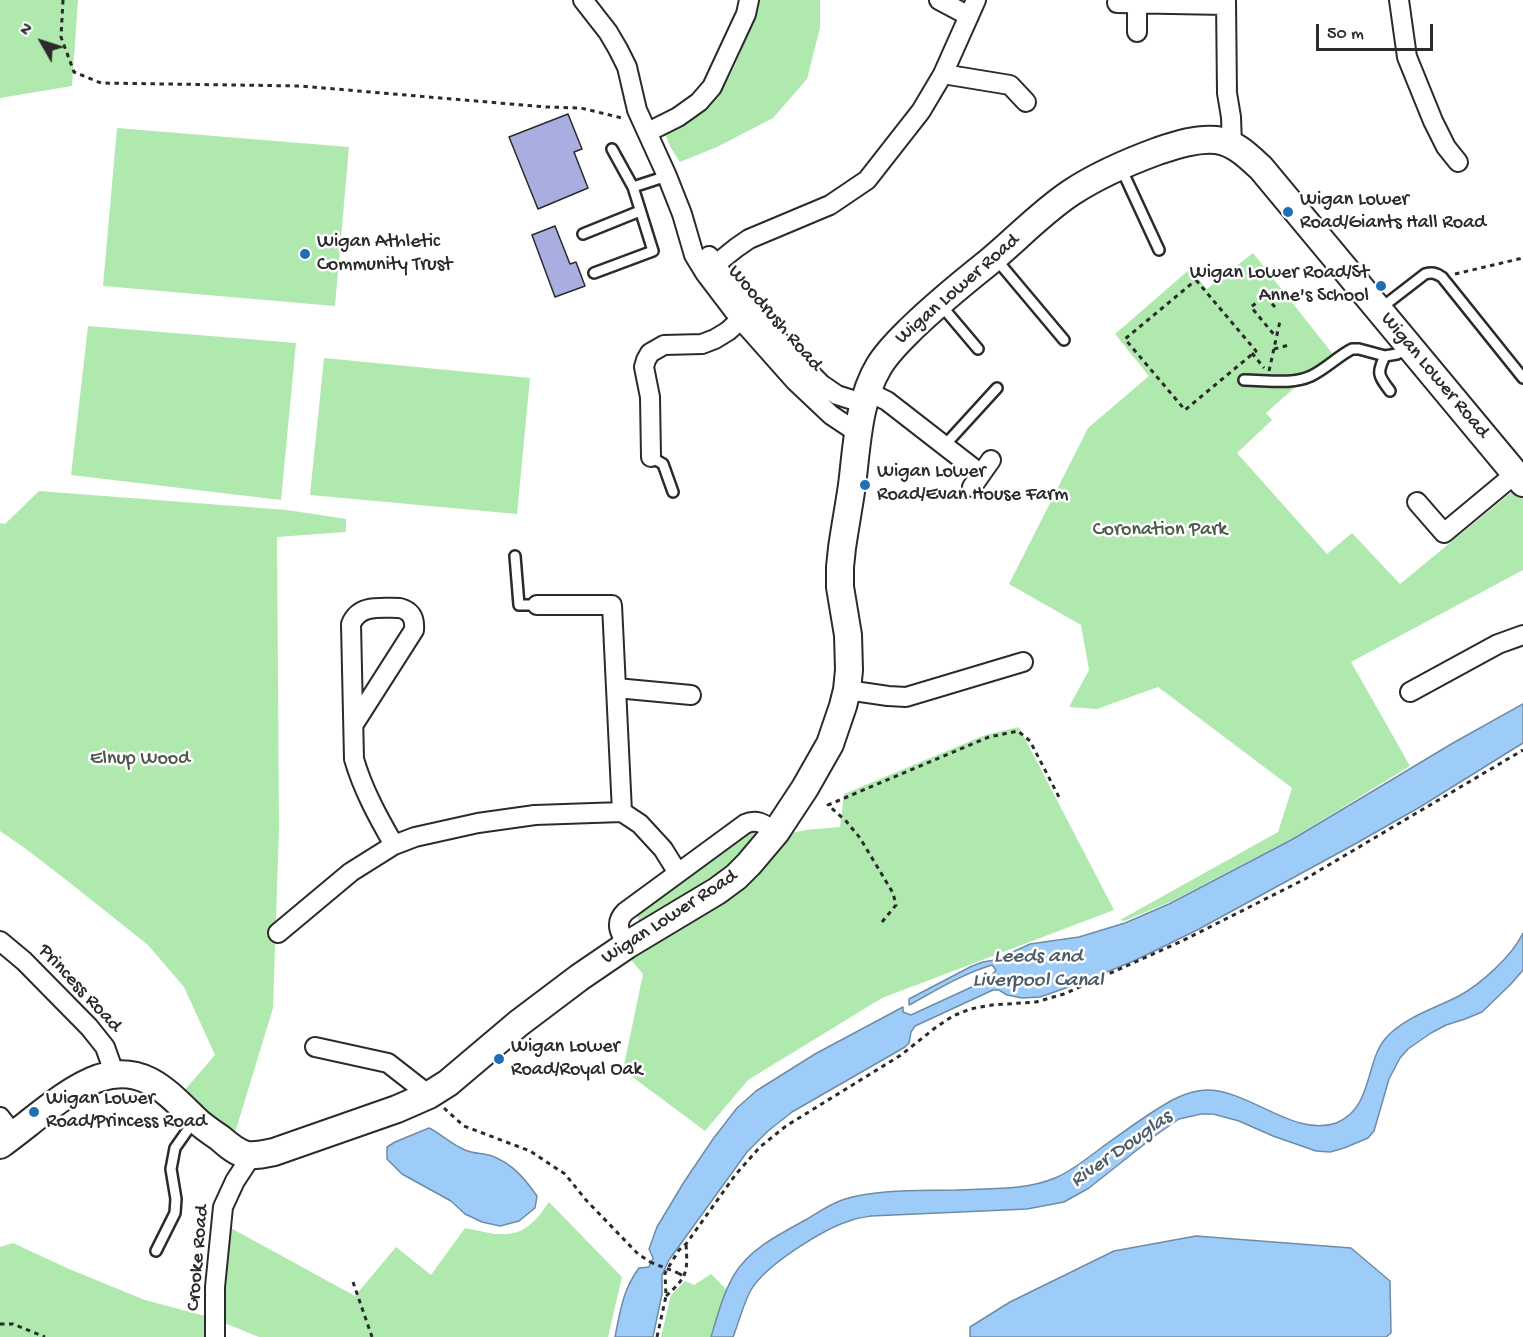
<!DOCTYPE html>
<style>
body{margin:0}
#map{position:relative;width:1523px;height:1337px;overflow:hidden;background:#fff;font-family:"Gochi Hand",sans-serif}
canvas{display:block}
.north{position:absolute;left:12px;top:12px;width:60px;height:60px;-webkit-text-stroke:4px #fff;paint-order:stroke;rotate:309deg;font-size:16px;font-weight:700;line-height:24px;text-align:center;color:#2b2b2b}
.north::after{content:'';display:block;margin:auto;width:21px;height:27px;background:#2b2b2b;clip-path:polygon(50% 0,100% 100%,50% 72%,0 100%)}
.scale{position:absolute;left:1316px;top:24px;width:117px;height:27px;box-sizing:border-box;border:3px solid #2b2b2b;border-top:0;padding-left:8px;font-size:18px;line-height:21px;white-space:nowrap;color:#2b2b2b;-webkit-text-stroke:4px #fff;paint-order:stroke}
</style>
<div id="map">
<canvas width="1523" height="1337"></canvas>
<div class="north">N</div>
<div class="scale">50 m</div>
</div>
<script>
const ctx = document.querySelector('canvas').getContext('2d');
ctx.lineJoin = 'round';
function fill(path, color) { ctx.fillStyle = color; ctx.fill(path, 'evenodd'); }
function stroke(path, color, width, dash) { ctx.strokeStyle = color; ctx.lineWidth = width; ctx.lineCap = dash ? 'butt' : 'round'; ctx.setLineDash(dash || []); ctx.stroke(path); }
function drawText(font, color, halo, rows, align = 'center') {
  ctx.font = font + ' "Gochi Hand",sans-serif'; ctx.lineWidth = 5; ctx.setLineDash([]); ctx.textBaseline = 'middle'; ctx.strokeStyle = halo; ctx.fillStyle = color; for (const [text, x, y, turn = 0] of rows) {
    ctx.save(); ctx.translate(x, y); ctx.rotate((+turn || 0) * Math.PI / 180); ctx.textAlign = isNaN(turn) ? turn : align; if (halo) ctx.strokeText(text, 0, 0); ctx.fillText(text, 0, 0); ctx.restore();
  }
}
fill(new Path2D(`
 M0,0H78L72,86L0,98Z
 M755,0H820V28L807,79L773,118L717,147L680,162L671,148L665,134C678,121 696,113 710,101C735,81 749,30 755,0Z
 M117,128L349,147L335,306L103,286Z
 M1253,253L1332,353L1336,362L1314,383L1301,382L1266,413L1272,420L1237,453L1327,554L1352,533L1400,584L1513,491L1523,499V570L1351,662L1410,766L1293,838L1170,902L1124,921L1120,920L1278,832L1292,788L1158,687L1097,709L1069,707L1089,670L1081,625L1009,584L1088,428L1149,376L1115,334L1190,269L1207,289Z
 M88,326L296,343L281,500L71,475Z
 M324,358L530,378L517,514L310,495Z
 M39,491L287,510L346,519V532L277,537L279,829L273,1008L234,1136L183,1092L215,1055L184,987L148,945L65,879L26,849L0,831V523L5,524Z
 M1019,727L1114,910L882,998L748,1080L705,1131L623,1070L643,974L627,955L748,879L772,857L787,834L805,830L840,827L844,794L985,735Z
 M750,830L759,831L741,856L728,866L639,923L637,912Z
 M549,1202L622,1277L608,1337H259L222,1322L225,1269L229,1227L355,1296L396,1247L431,1275L465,1228C491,1233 513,1242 534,1221C540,1216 544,1208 549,1202Z
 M13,1243L69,1269L145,1300L209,1317V1337H0V1247Z
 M711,1274L727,1290L711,1337H661L671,1295L685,1281L694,1285Z`), '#afe9ae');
const water = new Path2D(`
 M1523,704V743L1420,807L1355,844L1199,929L1136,960L1080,983L1040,997L1022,998L1007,995L999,990H993L915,1026L911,1032L909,1043L905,1047L792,1112L768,1131L747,1152L669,1260L662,1275V1294L653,1337H615C620,1312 623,1289 639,1268L649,1267L653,1258L649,1249L657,1227L684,1182L713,1139L737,1108L756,1091L815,1054L903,1007V1012L911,1015L989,979L996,970L992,965C962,974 935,991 909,1005V999L972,966L983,962L995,960L1030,944L1079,937L1125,923L1169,904L1293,839L1453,743Z
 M1523,933V970L1511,984L1482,1012L1465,1019L1446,1025L1431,1033L1408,1049L1400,1058L1389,1079L1374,1131L1368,1138L1344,1148L1330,1152L1316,1151L1273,1136L1239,1121L1213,1114H1201L1179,1119L1156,1135L1089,1188L1064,1202L1027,1209L871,1216C865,1217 858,1218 852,1220C825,1228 765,1265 751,1290C743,1304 739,1322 733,1337H711C717,1317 723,1294 734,1275C750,1248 782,1233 809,1218C820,1211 832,1203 845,1199C879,1189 920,1191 955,1190C988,1188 1024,1191 1055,1178C1072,1171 1086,1159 1101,1148C1118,1136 1134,1124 1151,1113C1168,1102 1185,1091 1206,1090C1248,1089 1295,1138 1336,1123C1373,1108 1365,1063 1385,1039C1402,1018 1436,1008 1459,996C1481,984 1512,956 1523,933Z
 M429,1128C441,1134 451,1144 465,1150C474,1154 483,1153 492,1156C513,1164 525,1179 537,1196L535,1208L519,1221L500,1226L482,1222L465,1214L451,1201L402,1174L387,1159V1147L395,1142Z
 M1196,1236L1351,1248L1390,1281L1391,1333L1386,1337H970V1327L1010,1302L1114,1251Z`);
fill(water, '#9dccf9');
stroke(water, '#6f8ca7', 1.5);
const building = new Path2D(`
 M568,114L582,149L574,152L588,188L538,209L509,137Z
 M555,226L570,264L576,262L585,286L555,297L532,235Z`);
fill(building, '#a8aedf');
stroke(building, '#2b2b2b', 1.5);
const service = new Path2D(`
 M612,149L633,187
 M1121,168L1159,250
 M583,234L640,211
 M996,259L1064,340
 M594,273L653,251L633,187L667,176
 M940,304L978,349
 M1381,308L1425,274C1432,272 1436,273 1442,277L1523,378
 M1244,380C1266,380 1292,385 1311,376C1326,369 1338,356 1352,349H1359L1385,356
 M1390,391C1379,376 1376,374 1385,356L1397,354L1408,348
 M944,446L997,388
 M651,457L663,464L673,492
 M515,556L519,605H537
 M156,1251L175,1213L176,1199L171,1169L175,1148L194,1121`);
const minor = new Path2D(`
 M583,0L608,32L618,49L627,67L637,110L667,176L682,214L694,255L705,273L740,319L795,381L831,415L849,427L859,431
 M939,0L969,16
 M1226,0L1227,93L1231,117L1232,145
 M1399,0L1407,57L1433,121L1446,147L1458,162
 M1117,3L1226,5
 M1137,32V3
 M943,74L1010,85L1026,102
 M648,132L678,117L699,102L712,87L746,14L749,0
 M709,256L750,311L821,384L837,395L865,404
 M705,273L736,248L749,239L830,205L867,180L921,111L943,74L976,0
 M868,393L879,397L887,401L981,474
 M651,457L650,397L644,367L646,360L650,353L664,345L702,344L715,339L728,331L749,312
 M972,487L991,460
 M1417,502L1444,533L1515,474
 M537,605H612L622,812
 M616,688L691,695
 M847,690L888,696L906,697L1023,662
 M1410,692L1498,644L1523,635
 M354,724L414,630C415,618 411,611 400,608C381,608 359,604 351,624L354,759C363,790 378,817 394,845
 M278,933L351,872L394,845L415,837L478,823L535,815L622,812L640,824L663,849L678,873
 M0,941L24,961L89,1027L105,1047L115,1075
 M627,945C620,933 614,923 625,912L745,824C758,818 765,825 776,832
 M315,1047L388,1063L429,1095
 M0,1117L14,1135
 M215,1337V1287L223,1207L235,1181L252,1155`);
const secondary = new Path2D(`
 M0,1145C30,1124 65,1090 99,1078C143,1064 166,1091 194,1118C202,1126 211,1132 220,1138C228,1145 237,1153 247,1155C256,1156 265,1154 274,1152L397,1109L429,1095L448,1083L519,1023L580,977L627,945L717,891L736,877L749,864L776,832L805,788L830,744L843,706L847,690L849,670L848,635L840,587V567L842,548C845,527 849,506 852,485C857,446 858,401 879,366C888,351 900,340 912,328C935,306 959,286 984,266C1014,242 1040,213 1072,192C1098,175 1128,162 1158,151C1176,145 1197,138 1216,140C1234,142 1248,156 1261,168L1523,483`);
stroke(service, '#2b2b2b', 14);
stroke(minor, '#2b2b2b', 22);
stroke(secondary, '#2b2b2b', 30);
stroke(new Path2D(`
 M63,0L61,37L74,72L101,83L300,86L546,107L581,108L622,118L624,117
 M1455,274L1523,258
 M1196,280L1256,351L1185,410L1125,339Z
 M1275,307L1265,296L1251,307L1276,337
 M1274,349L1289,345
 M1252,353L1264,368
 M1269,371L1280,321
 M882,922L896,905L893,893L860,838L846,821L828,805L989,737L1018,731L1030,741L1059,797
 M444,1108L464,1126L530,1151L565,1174L586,1200L638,1254L650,1262
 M678,1273L685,1277
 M353,1282L372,1337
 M666,1296C687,1277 688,1273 686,1244
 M0,1324H13L45,1337
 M657,1337L666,1296L665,1273L679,1250L686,1244L736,1174L760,1147L786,1126L901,1055L935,1028L953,1016L970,1009L992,1005L1036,1002L1064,994L1182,941L1305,879L1523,750`), '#2b2b2b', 3, [4.5, 4.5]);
stroke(service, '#fff', 9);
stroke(minor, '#fff', 18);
stroke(secondary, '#fff', 26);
stroke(new Path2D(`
 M650,1262L678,1273`), '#2b2b2b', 3, [4.5, 4.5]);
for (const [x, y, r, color] of [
 [1288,212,6,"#1f6fb2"],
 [305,254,6,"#1f6fb2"],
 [1381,286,6,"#1f6fb2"],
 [865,485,6,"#1f6fb2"],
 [499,1059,6,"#1f6fb2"],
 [34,1112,6,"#1f6fb2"]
]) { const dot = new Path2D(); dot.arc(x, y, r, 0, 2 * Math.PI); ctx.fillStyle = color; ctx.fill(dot); stroke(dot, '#fff', 2); }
drawText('20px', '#2b2b2b', '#fff', [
 ["Wigan Lower",1300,201],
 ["Road/Giants Hall Road",1300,224],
 ["Wigan Athletic",317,243],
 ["Community Trust",317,266],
 ["Wigan Lower Road/St",1369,274,"right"],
 ["Anne's School",1369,297,"right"],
 ["Wigan Lower",877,473],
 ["Road/Evan House Farm",877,496],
 ["Wigan Lower",511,1048],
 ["Road/Royal Oak",511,1071],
 ["Wigan Lower",46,1100],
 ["Road/Princess Road",46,1123]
], 'left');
drawText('20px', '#2b2b2b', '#fff', [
 ["Wigan Lower Road",958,290,-41],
 ["Woodrush Road",774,319,49],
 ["Wigan Lower Road",1434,376,50],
 ["Wigan Lower Road",670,918,-33],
 ["Princess Road",79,989,47],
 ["Crooke Road",199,1258,-85]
]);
drawText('20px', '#4c5a4c', '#fff', [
 ["Coronation Park",1160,531],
 ["Elnup Wood",140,760]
]);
drawText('italic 21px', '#4d5b69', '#fff', [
 ["Leeds and",1038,958],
 ["Liverpool Canal",1038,982],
 ["River Douglas",1122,1150,-35]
]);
</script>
